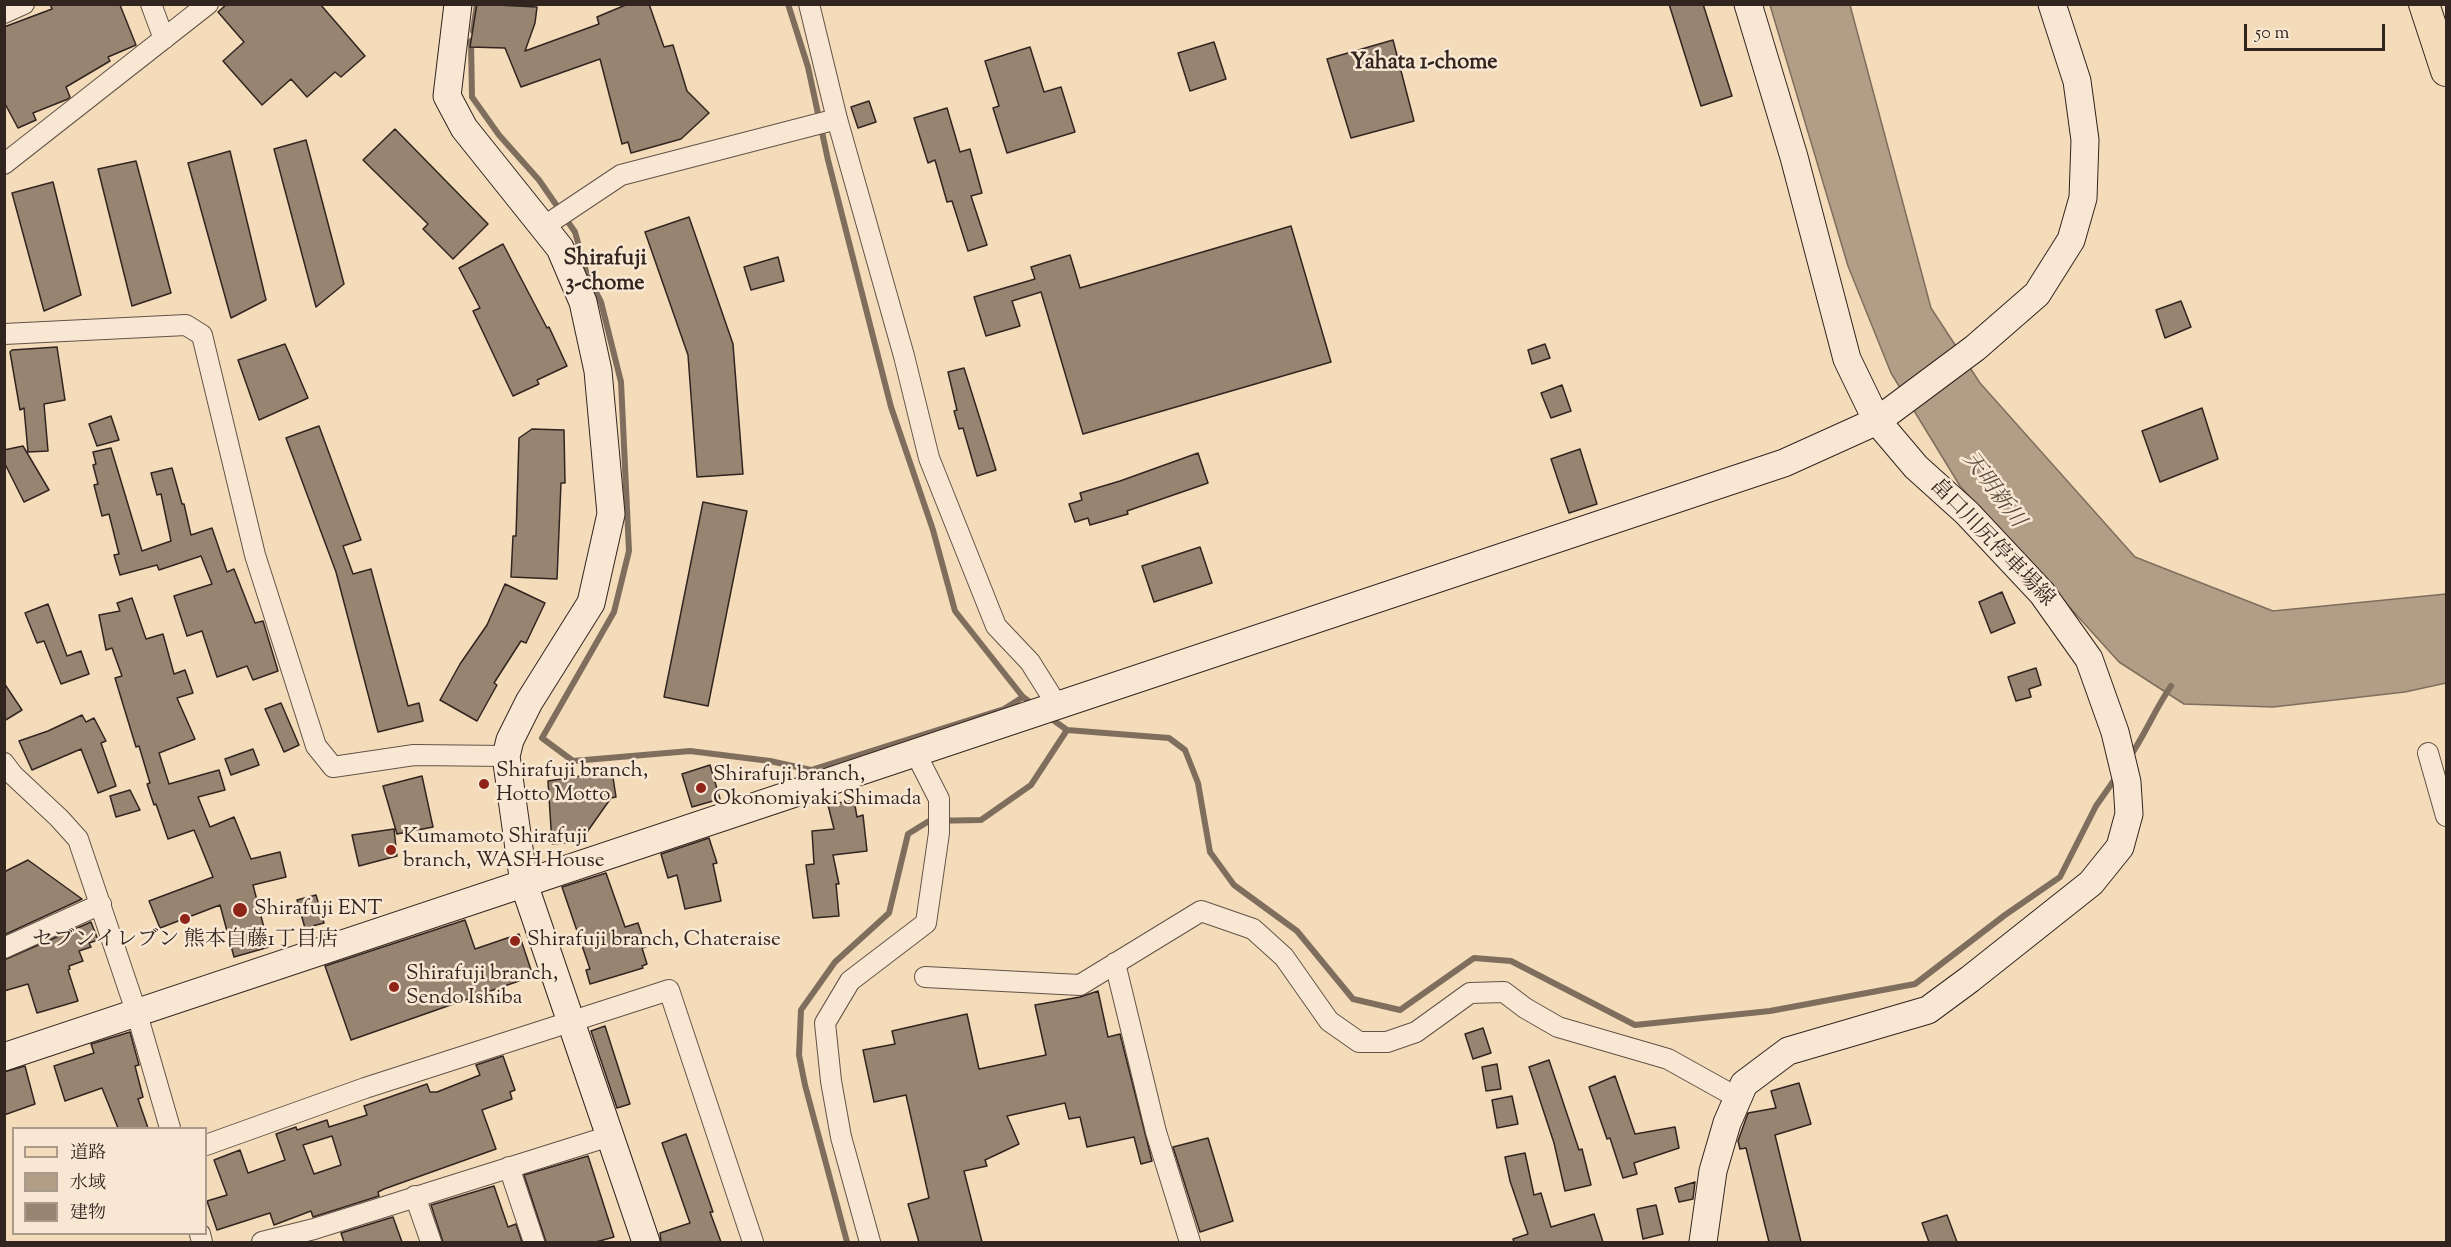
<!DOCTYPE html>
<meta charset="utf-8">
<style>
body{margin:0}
#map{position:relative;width:2451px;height:1247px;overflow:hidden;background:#f4dcbb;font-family:"Sorts Mill Goudy","Noto Serif JP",serif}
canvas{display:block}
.frame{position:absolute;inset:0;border:6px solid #322520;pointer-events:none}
.legend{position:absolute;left:12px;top:1127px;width:195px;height:108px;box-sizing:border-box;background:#f8e8d3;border:2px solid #a99a8b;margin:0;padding:8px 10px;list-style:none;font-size:18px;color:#322520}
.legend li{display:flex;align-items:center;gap:12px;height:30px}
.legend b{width:30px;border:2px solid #a99a8b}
.scale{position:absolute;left:2244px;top:24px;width:141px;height:27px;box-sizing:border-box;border:3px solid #322520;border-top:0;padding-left:8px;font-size:18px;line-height:21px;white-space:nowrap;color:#322520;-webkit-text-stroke:4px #f8e8d3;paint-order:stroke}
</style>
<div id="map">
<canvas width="2451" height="1247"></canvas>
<div class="frame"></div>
<ul class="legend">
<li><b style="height:8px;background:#f4dcbb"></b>道路</li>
<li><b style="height:16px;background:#b29e86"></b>水域</li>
<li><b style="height:16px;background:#978471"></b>建物</li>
</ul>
<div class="scale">50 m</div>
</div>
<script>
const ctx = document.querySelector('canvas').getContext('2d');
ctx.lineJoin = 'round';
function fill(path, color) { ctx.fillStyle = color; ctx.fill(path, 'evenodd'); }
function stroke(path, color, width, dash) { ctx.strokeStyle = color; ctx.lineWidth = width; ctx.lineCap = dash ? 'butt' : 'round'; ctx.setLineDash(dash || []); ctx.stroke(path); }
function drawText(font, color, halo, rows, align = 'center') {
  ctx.font = font + ' "Sorts Mill Goudy","Noto Serif JP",serif'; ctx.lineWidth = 5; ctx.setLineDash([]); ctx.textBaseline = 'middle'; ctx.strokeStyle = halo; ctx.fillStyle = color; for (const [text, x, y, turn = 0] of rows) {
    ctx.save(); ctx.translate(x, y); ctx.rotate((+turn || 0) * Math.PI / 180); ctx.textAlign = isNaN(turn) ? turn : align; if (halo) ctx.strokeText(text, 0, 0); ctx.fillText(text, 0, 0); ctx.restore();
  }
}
const water = new Path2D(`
 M1770,5H1850L1931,308L1980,383L2135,557L2273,611L2446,594V683L2405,692L2273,707L2184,704L2119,662L1960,486L1891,373L1848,266Z`);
fill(water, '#b29e86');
stroke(water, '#7f6e5d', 1.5);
stroke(new Path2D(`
 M788,4L808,67L828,160L891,407L933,530L955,611L1023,697L1034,705
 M473,31L477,4
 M471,41L472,97L499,135L539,180L575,232L587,275L601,302L621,382L629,551L614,612L542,738L573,761L690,751L770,761L811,770L1004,709L1023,697
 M1049,717L1067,730L1169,738L1185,750L1198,783L1210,852L1234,885L1297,931L1353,999L1400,1010L1474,958L1511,961L1635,1025L1770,1011L1915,984L2005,915L2060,877L2096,806L2117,776
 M2129,758C2145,735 2155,709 2171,686
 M847,1242L805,1085L799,1055L801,1010L835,962L889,913L908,834L929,821L981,820L1031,785L1067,730`), '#7f6e5d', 6);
const building = new Path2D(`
 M50,4L120,5L136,45L108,57L110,61L66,87L70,97L68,99L33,113L36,120L18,128L4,102V27L52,9Z
 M227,4H320L365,56L341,77L335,72L307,97L291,79L262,105L223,61L244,42L218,12Z
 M477,4L537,7L535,23L525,51L599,24L597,17L628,4H649L664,47L673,45L687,91L709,113L681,139L631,153L628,142L622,144L600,59L521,87L505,48L470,47Z
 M1669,4H1703L1732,96L1701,106Z
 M1393,40L1414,121L1351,138L1327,59Z
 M1214,42L1226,79L1190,91L1178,53Z
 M1030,47L1044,92L1061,87L1075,132L1007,153L993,108L999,106L985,61Z
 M869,101L876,122L858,128L851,107Z
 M947,108L960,152L970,149L982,193L971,196L987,245L968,251L952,201L947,202L935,160L928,163L914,118Z
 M395,129L488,224L453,259L423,229L428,224L363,160Z
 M306,140L344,284L316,307L274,149Z
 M230,151L266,300L231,318L188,163Z
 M136,161L171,293L132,306L98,169Z
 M53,182L81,295L44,311L12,193Z
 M689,217L733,344L743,474L697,477L688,355L645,232Z
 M1291,226L1331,362L1083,434L1041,292L1012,301L1020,326L986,336L974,297L1035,279L1031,267L1070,255L1080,288Z
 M503,244L547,328L549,327L567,366L537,380L539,384L513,396L473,311L480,308L459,268Z
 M778,257L784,281L751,290L744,267Z
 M2181,301L2191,327L2165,338L2156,310Z
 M285,344L308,398L259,420L238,360Z
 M1545,344L1550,358L1532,364L1528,350Z
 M57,347L65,400L44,404L48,451L28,452L24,408L20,410L10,352L12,350Z
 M964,368L996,470L977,476L963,428L959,429L954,411L957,410L948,372Z
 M1562,385L1571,411L1551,418L1541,393Z
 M2202,408L2218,459L2160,482L2142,431Z
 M111,416L119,440L97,446L89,424Z
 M319,426L361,540L343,546L353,574L371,569L408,706L419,703L423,721L378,732L336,572L286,438Z
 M532,429L564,430L565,483H561L557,579L511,577L513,536H516L519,438Z
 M23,446L49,490L24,502L4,462V450Z
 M111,448L142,551L171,541L161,494L157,495L151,473L172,468L182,504H184L191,535L212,528L227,572L234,569L255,623L263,621L278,671L253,680L247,666L217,677L202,631L187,636L174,596L212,584L201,556L159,570L157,565L120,575L114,555L119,554L109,514L102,516L94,485L98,484L93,465L96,464L93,452Z
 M1580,449L1597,504L1569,513L1551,459Z
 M1198,453L1208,483L1127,511L1128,514L1090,525L1088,518L1075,522L1069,504L1082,500L1080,493L1120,481Z
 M703,502L747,511L708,706L664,697Z
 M1200,547L1212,583L1154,602L1142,566Z
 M505,584L545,603L526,643L521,641L494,683L497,685L477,721L440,700L460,664L487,625Z
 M2002,592L2015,623L1991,633L1979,602Z
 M132,598L146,639L163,634L174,674L185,670L193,693L177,698L195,739L159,753L169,784L219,770L225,790L198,797L210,827L234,817L251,859L280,852L286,877L253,885L269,947L234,957L220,905L160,928L149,901L213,877L194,830L168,839L156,804L154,805L147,784L150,783L139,746L136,747L115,678L122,676L112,648L106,650L99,615L120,611L117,603Z
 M48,604L67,656L81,651L89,674L61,684L44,641L37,643L25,613Z
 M2036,668L2041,685L2029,689L2031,697L2016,701L2008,677Z
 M4,683L22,710L4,721Z
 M281,703L299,745L284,752L265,709Z
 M82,715L86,722L94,718L106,741L101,743L116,786L98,793L81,749L32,770L19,741L48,731Z
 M253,749L259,765L231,775L225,759Z
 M710,765L720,799L692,807L682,774Z
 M612,771L616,797L611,798L580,842L552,844L548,781Z
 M422,776L433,827L397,834L383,786Z
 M130,790L140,810L116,817L110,796Z
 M854,800L857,817L863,815L867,851L833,855L839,884H836L839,916L813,918L806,865L814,864L812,831L834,829L828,805Z
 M394,829L397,856L359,866L352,835Z
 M709,838L717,863L713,864L721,901L685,909L677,875L668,878L661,854Z
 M28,860L82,899L4,935V872Z
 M606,873L625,927L638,923L646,947L642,948L647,964L642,966L643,968L590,984L586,970L590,969L562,887Z
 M316,895L324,923L305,928L297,900Z
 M465,920L475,949L519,934L533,976L351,1040L325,966Z
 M91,922L98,940L89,943L91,947L79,951L83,961L69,966L70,969L68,970L78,1001L37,1013L28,984L4,991V960Z
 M1098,991L1108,1037L1120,1034L1152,1161L1141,1164L1134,1137L1087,1147L1080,1117L1069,1119L1065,1103L1007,1116L1019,1144L985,1160L987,1166L964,1171L982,1242H919L908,1204L929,1198L906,1095L874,1102L863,1050L895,1044L892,1031L967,1014L979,1069L1046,1055L1035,1005L1080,997Z
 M605,1026L630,1104L617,1108L591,1031Z
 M1483,1028L1491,1053L1473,1059L1465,1034Z
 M130,1032L139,1065L135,1066L143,1097L138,1099L148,1128H118L102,1088L65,1101L54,1066L94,1053L91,1044Z
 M503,1056L515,1090L510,1092L512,1099L482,1110L496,1149L384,1189L378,1192L379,1196L313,1217L311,1211L274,1225L270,1213L217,1230L207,1201L227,1195L214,1160L240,1150L248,1173L285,1160L276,1134L296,1127L297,1130L327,1120L329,1127L367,1115L364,1106L427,1084L430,1092H437L480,1075L476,1065ZM332,1136L341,1165L314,1174L303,1145Z
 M1549,1060L1579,1150L1582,1149L1591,1185L1565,1191L1554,1143L1529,1067Z
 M1497,1064L1501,1089L1486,1091L1482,1067Z
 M25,1066L35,1104L4,1115V1072Z
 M1615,1076L1635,1134L1675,1127L1679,1148L1634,1163L1637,1174L1623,1178L1610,1138L1607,1139L1589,1087Z
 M1799,1083L1811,1124L1775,1135L1801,1242H1769L1746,1148L1740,1149L1738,1141L1748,1113L1776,1108L1771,1091Z
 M1512,1096L1518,1124L1497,1128L1492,1100Z
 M686,1134L713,1212H710L721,1242H661L660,1233L690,1223L662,1143Z
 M1208,1138L1233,1221L1200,1232L1173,1147Z
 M1525,1153L1534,1195L1541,1193L1551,1227L1594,1214L1603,1242H1514L1513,1239L1528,1234L1510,1181L1505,1157Z
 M588,1156L614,1237L596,1242H546L524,1175Z
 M1695,1182L1693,1199L1679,1202L1675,1188Z
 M494,1186L508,1227L516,1224L522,1242H443L431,1205Z
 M1656,1205L1663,1234L1643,1239L1637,1209Z
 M1947,1215L1957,1242H1929L1922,1223Z
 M393,1217L402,1242H344L341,1233Z`);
fill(building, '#978471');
stroke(building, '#322520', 1.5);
const street = new Path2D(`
 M151,4L164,39
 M809,4L837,119L904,356L929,458L996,626L1030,662L1057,705
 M4,13L24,4
 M4,164L208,4
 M543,227L621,175L837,119
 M4,334L186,325L202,335L255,555L316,746L333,767L414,755L506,756
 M2428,753L2446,816
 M4,763L13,775L59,818L78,839L137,1014L170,1128
 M4,948L101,904
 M1115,963L1156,1132L1190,1242
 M925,977L1080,985L1201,911L1253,929L1284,957L1329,1021L1359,1042H1387L1416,1032L1470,993L1504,992L1525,1008L1558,1027L1668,1059L1738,1098
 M206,1145L365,1088L669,990L753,1242
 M509,1167L534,1242
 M415,1196L431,1242
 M200,1234L202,1242
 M262,1242L314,1229L610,1136
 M870,1242L841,1137L831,1081L825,1023L850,981L926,923L939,833V799L915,752`);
const secondary = new Path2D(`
 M458,4L447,96L464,128L560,248L583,302L598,371L611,514L591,603L529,702L510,740L506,756L524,884L646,1242
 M4,1057L1784,463L1877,421L1847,359L1794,157L1748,4
 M1703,1242L1713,1171L1727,1123L1744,1084L1788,1051L1928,1010L1970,979L2091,883L2120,847L2129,814L2127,782L2115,732L2089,659L2042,593L1967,513L1916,467L1877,421L1975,348L2037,294L2071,240L2083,198L2085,140L2077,81L2052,4`);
const primary = new Path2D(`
 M2424,4L2446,71`);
stroke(street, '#625347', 22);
stroke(secondary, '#322520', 29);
stroke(primary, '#322520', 32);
stroke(street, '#f8e8d3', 20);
stroke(secondary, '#f8e8d3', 27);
stroke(primary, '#f4dcbb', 30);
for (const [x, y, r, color] of [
 [484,784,6,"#8f2418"],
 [701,788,6,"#8f2418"],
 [391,850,6,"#8f2418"],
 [240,910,8,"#8f2418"],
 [185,919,6,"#8f2418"],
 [515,941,6,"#8f2418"],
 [394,987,6,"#8f2418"]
]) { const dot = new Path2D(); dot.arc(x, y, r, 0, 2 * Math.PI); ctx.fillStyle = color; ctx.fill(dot); stroke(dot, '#f8e8d3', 2); }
drawText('21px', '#322520', '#f8e8d3', [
 ["畠口川尻停車場線",1991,544,46]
]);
drawText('21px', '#322520', '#f8e8d3', [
 ["Shirafuji branch,",496,772],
 ["Hotto Motto",496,796],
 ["Shirafuji branch,",713,776],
 ["Okonomiyaki Shimada",713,800],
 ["Kumamoto Shirafuji",403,838],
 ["branch, WASH House",403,862],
 ["Shirafuji ENT",254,910],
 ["セブンイレブン 熊本白藤1丁目店",185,941,"center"],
 ["Shirafuji branch, Chateraise",527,941],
 ["Shirafuji branch,",406,975],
 ["Sendo Ishiba",406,999]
], 'left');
drawText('bold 22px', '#322520', '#f8e8d3', [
 ["Yahata 1-chome",1424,64],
 ["Shirafuji",605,260],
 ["3-chome",605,285]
]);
drawText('italic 22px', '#58493f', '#f8e8d3', [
 ["天明新川",1992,491,53]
]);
</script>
